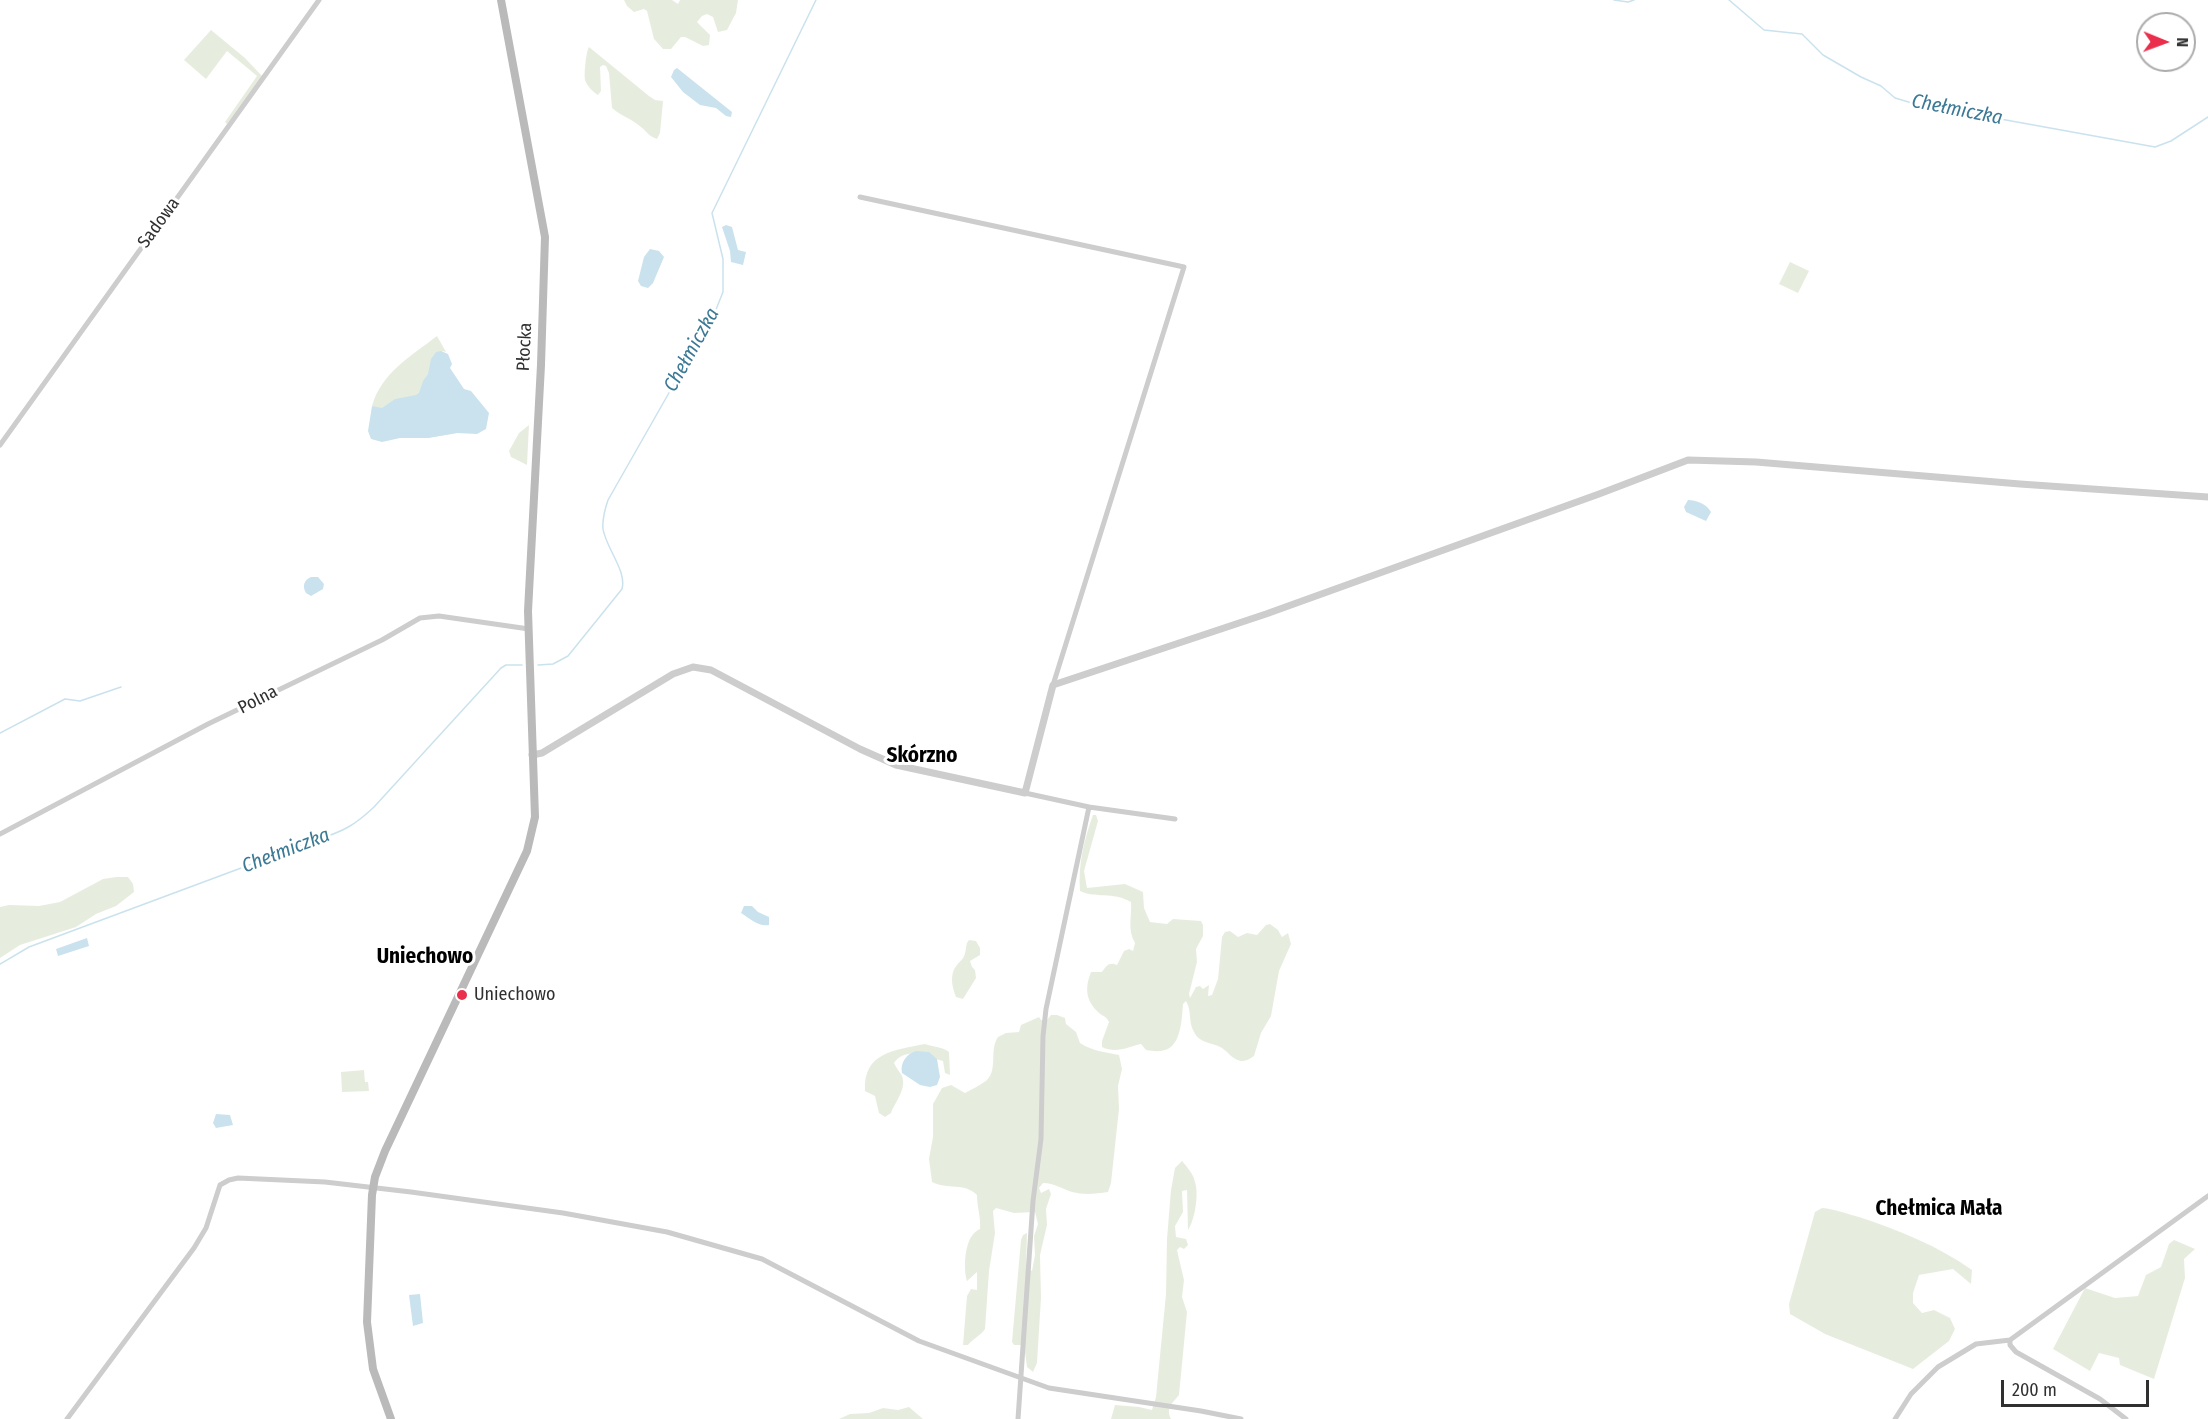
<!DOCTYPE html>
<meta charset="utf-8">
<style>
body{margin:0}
#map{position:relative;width:2208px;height:1419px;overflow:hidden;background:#fff;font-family:"Fira Sans Condensed",sans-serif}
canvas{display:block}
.north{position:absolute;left:2136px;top:12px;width:60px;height:60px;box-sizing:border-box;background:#fff;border:2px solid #acacac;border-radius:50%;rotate:91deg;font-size:16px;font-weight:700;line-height:24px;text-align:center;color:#303030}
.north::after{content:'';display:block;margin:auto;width:21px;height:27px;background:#e92f4c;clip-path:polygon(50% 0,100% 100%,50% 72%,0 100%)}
.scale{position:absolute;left:2001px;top:1380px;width:148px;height:27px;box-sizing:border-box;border:3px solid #303030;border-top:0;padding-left:8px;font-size:18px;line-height:21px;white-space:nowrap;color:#303030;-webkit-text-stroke:4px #fff;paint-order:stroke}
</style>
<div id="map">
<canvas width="2208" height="1419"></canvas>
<div class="north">N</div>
<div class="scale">200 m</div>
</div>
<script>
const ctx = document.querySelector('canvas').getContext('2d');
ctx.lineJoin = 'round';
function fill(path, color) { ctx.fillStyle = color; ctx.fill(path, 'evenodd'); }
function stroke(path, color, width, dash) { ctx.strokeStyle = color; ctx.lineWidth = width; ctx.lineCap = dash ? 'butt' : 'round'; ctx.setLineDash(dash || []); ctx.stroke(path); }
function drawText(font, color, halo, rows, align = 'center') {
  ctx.font = font + ' "Fira Sans Condensed",sans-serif'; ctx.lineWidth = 6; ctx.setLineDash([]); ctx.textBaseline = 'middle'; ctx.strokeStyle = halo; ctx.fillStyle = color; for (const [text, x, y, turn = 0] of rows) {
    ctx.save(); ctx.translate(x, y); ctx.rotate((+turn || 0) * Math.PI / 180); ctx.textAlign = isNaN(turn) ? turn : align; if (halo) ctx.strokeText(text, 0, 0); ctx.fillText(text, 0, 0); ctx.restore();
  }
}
fill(new Path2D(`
 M624,0H672L678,4L680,0H738L736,13L727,30L718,32L713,17L707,14L702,16L697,22L710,35L709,45L703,46L685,37H681L671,49H663L654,39L647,11L644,9L634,12L627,6Z
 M211,30L245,58L262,76L227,124L225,122L257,76L227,51L206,79L184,60Z
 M589,47L649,96L655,100L663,101L660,133L657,139C650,137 647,132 641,127C632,119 621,116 612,108L609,73L606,66L603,65L600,67L601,91L598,95C593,92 587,86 585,80C584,73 586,52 589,47Z
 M1790,262L1809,271L1798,293L1779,284Z
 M437,336L446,352L442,351L470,433H457L428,438H400L377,408L372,406C382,372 410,357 437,336Z
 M529,425L527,465L511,457L509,451L519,433Z
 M1093,815H1096L1098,821L1084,871L1087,888L1125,884L1143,892L1144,908L1150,922L1167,924L1173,919L1201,921L1203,925V936L1196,949L1197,962L1189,994L1190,998L1196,987L1200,986L1203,989L1209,985L1208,996L1212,995L1218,979L1222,937L1225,932L1230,931L1238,937L1247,933L1257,935L1266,925L1270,924L1278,930L1282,937L1288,933L1291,944L1279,971L1271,1016L1261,1033L1254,1056C1250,1059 1246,1061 1241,1061C1233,1060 1228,1052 1222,1048C1212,1042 1200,1044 1194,1032C1188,1022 1192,1011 1186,1001L1183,1004C1182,1018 1181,1046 1165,1050C1159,1052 1152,1051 1146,1050L1141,1044C1128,1047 1116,1054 1102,1047V1041L1109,1022C1106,1016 1104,1017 1099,1013C1085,1000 1085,988 1091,972H1102C1107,965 1109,962 1117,965L1124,951L1129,949L1133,951L1135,943C1127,930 1132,916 1131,902C1112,891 1096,899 1080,891C1078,864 1084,840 1093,815Z
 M116,877H128L133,884L134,892L116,906L96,914L76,927L20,945L0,958V907L9,905L39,906L60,902L103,879Z
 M969,940L976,941L980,948V955L970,961L972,967L975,970L976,978L963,999L956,997C952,987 949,974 957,965C960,961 964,959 965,953C967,947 965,945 969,940Z
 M1051,1015H1057L1065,1018L1066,1024L1076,1032L1080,1043C1092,1051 1105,1052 1119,1055L1122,1069L1118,1086L1119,1109L1111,1183L1108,1192C1096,1194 1083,1195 1072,1192C1062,1189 1054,1183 1043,1183L1039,1188L1041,1193L1049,1189L1051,1194L1046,1209L1047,1225L1040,1255L1041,1298L1037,1363L1033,1372L1027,1367L1024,1345H1014L1012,1342L1021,1240L1023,1235L1027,1233L1026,1267L1032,1271L1035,1255L1034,1236L1038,1224L1035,1212L1014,1213L996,1208L993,1211L995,1233L989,1271L985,1329C980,1336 974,1338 968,1345H963L967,1296L971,1289L977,1290V1272L967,1281C963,1268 964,1235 980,1229C981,1217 977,1207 977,1195C964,1182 947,1190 932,1182L929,1159L933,1137V1104L942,1088L951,1085L965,1093C972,1089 981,1085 987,1080C998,1069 989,1050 998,1037L1006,1033L1019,1032L1021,1025L1039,1017L1041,1020H1047Z
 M925,1044C933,1047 943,1047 949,1052L950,1075L945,1073L943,1061C927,1057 906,1046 894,1063C896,1068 900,1072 902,1076C907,1089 895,1102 891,1113L885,1117L879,1113L875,1096L865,1091C863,1052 895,1050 925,1044Z
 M364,1070L365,1082H368L369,1091L342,1092L341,1072Z
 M1182,1161C1187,1167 1193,1173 1195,1182C1199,1194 1195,1220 1188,1230L1187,1190L1182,1191L1183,1212L1175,1226L1176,1237L1186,1239L1188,1245L1184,1249L1180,1247L1177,1250L1184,1280L1182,1297L1187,1312L1179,1395C1174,1402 1165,1407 1171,1419H1111L1115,1405L1139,1407L1152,1410L1156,1397L1166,1294L1167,1239L1171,1190L1175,1168Z
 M1822,1208C1835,1209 1847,1214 1859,1217C1899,1230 1938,1246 1972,1270L1971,1284L1953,1269L1919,1275L1913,1293V1303L1922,1313L1934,1310L1950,1318L1955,1329L1949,1341L1913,1369L1825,1334L1790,1314L1789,1304L1815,1212Z
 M2174,1240L2195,1249L2184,1259L2185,1278L2154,1379L2120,1365L2119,1358L2099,1353L2090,1371L2053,1349L2085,1288L2115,1298L2138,1296L2146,1275L2161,1267L2169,1244Z
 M909,1407L923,1419H839L850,1414L869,1413L883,1408L898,1410Z`), '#e7edde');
fill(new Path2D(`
 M677,68L732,112L731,117L726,116L716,108L700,105L683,92L671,77L674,70Z
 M726,225L732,227L738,250L746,252L743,265L731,262L730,251L722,227Z
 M650,249L659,251L664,257L653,283L648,288L641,286L638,281L644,257Z
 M441,351L448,354L452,364L450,368L464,389L471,391L489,413L486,429L477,434L457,433L428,438H400L382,442L371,439L368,431L372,406L382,408L395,399L416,395L419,393L423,381L428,374L431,359L436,352Z
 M1688,500C1696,500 1707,504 1711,512L1706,521L1686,512L1684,507Z
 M311,577H318L324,584L323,589L311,596L306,593C302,586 304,580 311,577Z
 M744,906H752L758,912L769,917V925C758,927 749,918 741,913Z
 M87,938L89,946L58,956L56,949Z
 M916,1051L929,1052L937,1059L940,1077L937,1085L930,1087L920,1085L902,1073C900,1063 906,1054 916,1051Z
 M216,1114L230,1115L233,1125L216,1128L213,1123Z
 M420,1294L423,1323L413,1326L409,1295Z`), '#cae2ed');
stroke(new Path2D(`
 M1614,0L1628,2L1634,0
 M1729,0L1764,30L1802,34L1823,55L1861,77L1881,86L1895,98L1912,103L2155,147L2171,141L2208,117
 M538,665L553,664L568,656L622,589C627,571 606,548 603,529C602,519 605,509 608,500L715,312L723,292V259L712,213L816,0
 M0,733L65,699L80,701L121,687
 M0,964L29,947L319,839C344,831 355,825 374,807L501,668L506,665H522`), '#cae2ed', 1.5);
stroke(new Path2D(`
 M860,197L1184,267L1053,685
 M0,445L319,0
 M1089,807L1175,819
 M0,834L208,724L382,640L420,618L439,616L529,629
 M2010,1340V1345L2016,1352L2100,1399L2126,1419
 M67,1419L194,1248L206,1228L220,1185L229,1180L238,1178L325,1182L411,1192L563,1213L667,1232L762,1259L919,1341L1049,1388L1201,1411L1241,1419
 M1018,1419L1033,1201L1041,1139L1043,1036L1046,1009L1089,807L1025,793
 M1895,1419L1911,1394L1938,1367L1976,1344L2010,1340L2208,1196`), '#cdcdcd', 5);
stroke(new Path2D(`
 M532,755L542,753L673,674L693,667L711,670L860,749L896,765L1025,793L1053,685L1266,614L1599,494L1688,460L1756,462L2020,484L2208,497`), '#cdcdcd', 7);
stroke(new Path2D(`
 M391,1419L373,1369L367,1322L372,1195L375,1177L385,1151L527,851L535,817L528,611L541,365L545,237L501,0`), '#bababa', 8);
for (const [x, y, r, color] of [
 [462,995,6,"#e92f4c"]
]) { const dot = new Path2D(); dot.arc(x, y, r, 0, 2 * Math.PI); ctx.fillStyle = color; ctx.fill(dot); stroke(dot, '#fff', 2); }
drawText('18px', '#303030', '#fff', [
 ["Sadowa",159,223,-54],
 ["Płocka",525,347,-87],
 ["Polna",258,700,-27]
]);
drawText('18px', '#303030', '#fff', [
 ["Uniechowo",474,995]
], 'left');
drawText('italic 20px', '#3b7995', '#fff', [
 ["Chełmiczka",1957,110,11],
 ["Chełmiczka",692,350,-61],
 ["Chełmiczka",286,851,-21]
]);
drawText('bold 21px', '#000', '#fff', [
 ["Skórzno",922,756],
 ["Uniechowo",425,957],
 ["Chełmica Mała",1939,1209]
]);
</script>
